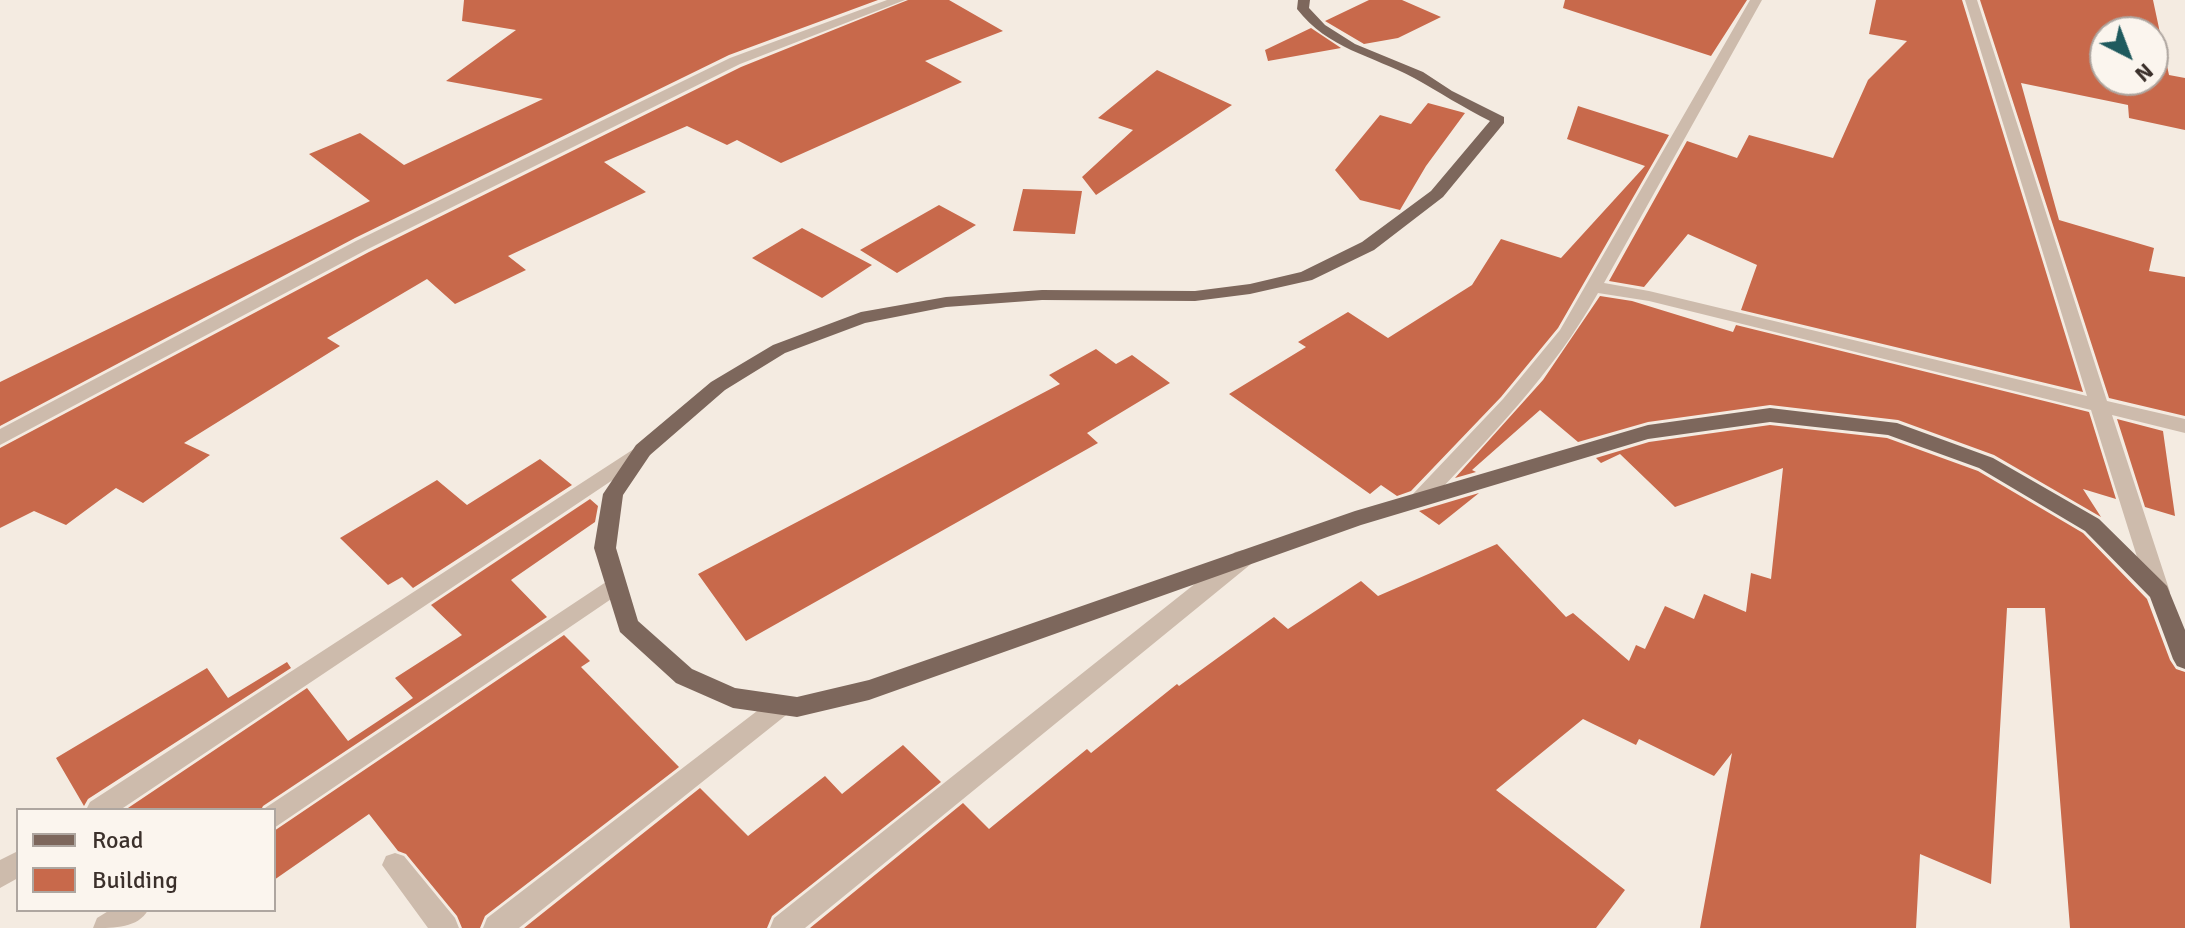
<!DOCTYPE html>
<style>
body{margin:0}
#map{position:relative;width:2185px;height:928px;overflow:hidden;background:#f4ebe1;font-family:Signika,sans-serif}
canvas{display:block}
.legend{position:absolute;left:16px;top:808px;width:260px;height:104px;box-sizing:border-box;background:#fbf5ee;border:2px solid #aea6a0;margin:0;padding:10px 14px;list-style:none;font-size:24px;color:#3b302b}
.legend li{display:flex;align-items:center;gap:16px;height:40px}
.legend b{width:40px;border:2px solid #aea6a0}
.north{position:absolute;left:2089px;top:16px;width:80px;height:80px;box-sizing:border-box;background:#fbf5ee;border:2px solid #aea6a0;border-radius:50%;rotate:138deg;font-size:22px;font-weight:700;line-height:32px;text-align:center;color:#3b302b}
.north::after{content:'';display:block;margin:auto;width:28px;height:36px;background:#1f5a5e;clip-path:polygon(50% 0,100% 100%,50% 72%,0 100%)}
</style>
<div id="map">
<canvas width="2185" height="928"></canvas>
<ul class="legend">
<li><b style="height:10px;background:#7d675c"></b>Road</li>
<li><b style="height:22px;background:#c8694b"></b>Building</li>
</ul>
<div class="north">N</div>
</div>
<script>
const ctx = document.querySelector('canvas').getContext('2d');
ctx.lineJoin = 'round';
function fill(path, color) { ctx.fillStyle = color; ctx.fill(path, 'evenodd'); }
fill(new Path2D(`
 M464,0H878L729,55L355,238L0,426V382L370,201L309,154L360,133L404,165L543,99L446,81L516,30L462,21Z
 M908,0H949L1003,31L925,61L962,82L781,163L737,140L727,145L687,126L604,162L646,192L508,256L526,270L455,304L427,279L327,338L340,346L184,443L210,455L143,503L116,488L66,525L34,511L0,528V448L369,252L741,67Z
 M1369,0H1402L1441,17L1398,38L1364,44L1325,21Z
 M1565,0H1747L1711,56L1563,8Z
 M1876,0H1962L2083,392L1741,310L1757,265L1688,234L1644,287L1609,281L1687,141L1737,158L1749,135L1833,158L1868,80L1907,41L1869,34Z
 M1980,0H2153L2169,75L2185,78V130L2129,118L2128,105L2021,83L2059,220L2154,248L2149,271L2185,277V416L2109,398ZM2105,32H2153V80H2105Z
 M1311,28L1341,48L1268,61L1265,50Z
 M1157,70L1232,105L1096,195L1082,177L1133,130L1098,118Z
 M1428,103L1465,113L1426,166L1400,210L1360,200L1335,170L1380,115L1411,124Z
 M1578,106L1669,135L1558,328L1501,397L1411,491L1397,496L1381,485L1370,494L1229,394L1306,347L1298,342L1348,312L1388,338L1472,285L1501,239L1561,258L1645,166L1567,139Z
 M1023,189L1082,191L1075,234L1013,231Z
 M939,205L976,225L897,273L860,250Z
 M802,228L872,265L822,298L752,258Z
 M1600,296L1632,301L1733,332L1736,325L2089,412L2116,499L2083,489L2101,517L1994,455L1898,420L1770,405L1648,422L1578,442L1540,410L1472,470L1476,472L1455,478L1543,380Z
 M1096,349L1116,364L1132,355L1170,383L1087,433L1098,443L746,641L698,574L1060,384L1049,375Z
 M2117,419L2163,431L2175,516L2145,507Z
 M1770,425L1887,438L1978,471L2083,533L2147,599L2170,660L2176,669L2185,672V928H2070L2045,608H2007L1991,884L1920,854L1916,928H1700L1732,753L1714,776L1639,739L1636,745L1583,719L1496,790L1625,890L1596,928H810L963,803L989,829L1087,749L1091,753L1177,684L1179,686L1274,617L1288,629L1361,581L1378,596L1497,544L1566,617L1573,613L1629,661L1636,645L1645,649L1665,606L1694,619L1704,594L1746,612L1751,573L1771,579L1783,468L1675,507L1620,454L1601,463L1596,458L1649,442Z
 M540,459L572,485L413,588L402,577L388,585L340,538L437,480L467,505Z
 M1479,493L1439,525L1419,511Z
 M590,499L598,506L595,522L511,580L547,617L263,806L261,810H125L307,688L348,741L413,698L395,678L462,635L431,605Z
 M564,635L590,661L581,667L679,767L485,916L480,928H462L457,916L406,854L398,851L369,814L274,880V831Z
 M287,662L291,668L88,799L84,806L56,758L207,668L228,698Z
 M903,745L941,782L772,916L767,928H524L700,788L748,836L825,776L842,794Z`), '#c8694b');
fill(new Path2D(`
 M887,0H905L740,64L368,249L0,445V429L356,241L730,58Z
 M1750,0H1762L1604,283L1649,291L2087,396L1965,0H1977L2107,401L2185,419V433L2112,415L2170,592L2167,598L2159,601L2151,598L2148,592L2091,410L1649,301L1598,293C1553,374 1489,438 1426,505H1412L1409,500L1412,495L1503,399L1560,330Z
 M643,443L653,450L650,455L120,810H86L90,802Z
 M1243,550L1251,552L1254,558L1251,564L805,928H770L774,918L1235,552Z
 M615,576L623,579L626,585L623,591L274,828V810H264L265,808Z
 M782,695L790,698L794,705L790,712L519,928H483L487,918L774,698Z
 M18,851V878L0,888V860Z
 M395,853L404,856L455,918L459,928H428L382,865L386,856Z
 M110,910H148C138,928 115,928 93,928L97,918Z`), '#cdbbac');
fill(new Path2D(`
 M1298,0H1310L1309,8L1325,25L1355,44L1423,72L1452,91L1504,117V123L1443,197L1374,250L1312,280L1250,294L1195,301L1042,300L946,307L865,323L785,353L725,390L650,455L623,495L616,548L638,621L692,669L735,688L797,697L869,680L1355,511L1648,425L1770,408L1897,423L1993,458L2099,519L2167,586L2185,630V669L2177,666L2173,659L2150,597L2085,531L1979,468L1888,435L1770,422L1648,439L1361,525L869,700L797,717L733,708L676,683L620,632L594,548L603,494L636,445L711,382L773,345L861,312L946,297L1042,290L1195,291L1250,284L1301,272L1362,242L1431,191L1490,121C1464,108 1439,92 1414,78C1371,55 1328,49 1297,9Z`), '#7d675c');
</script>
